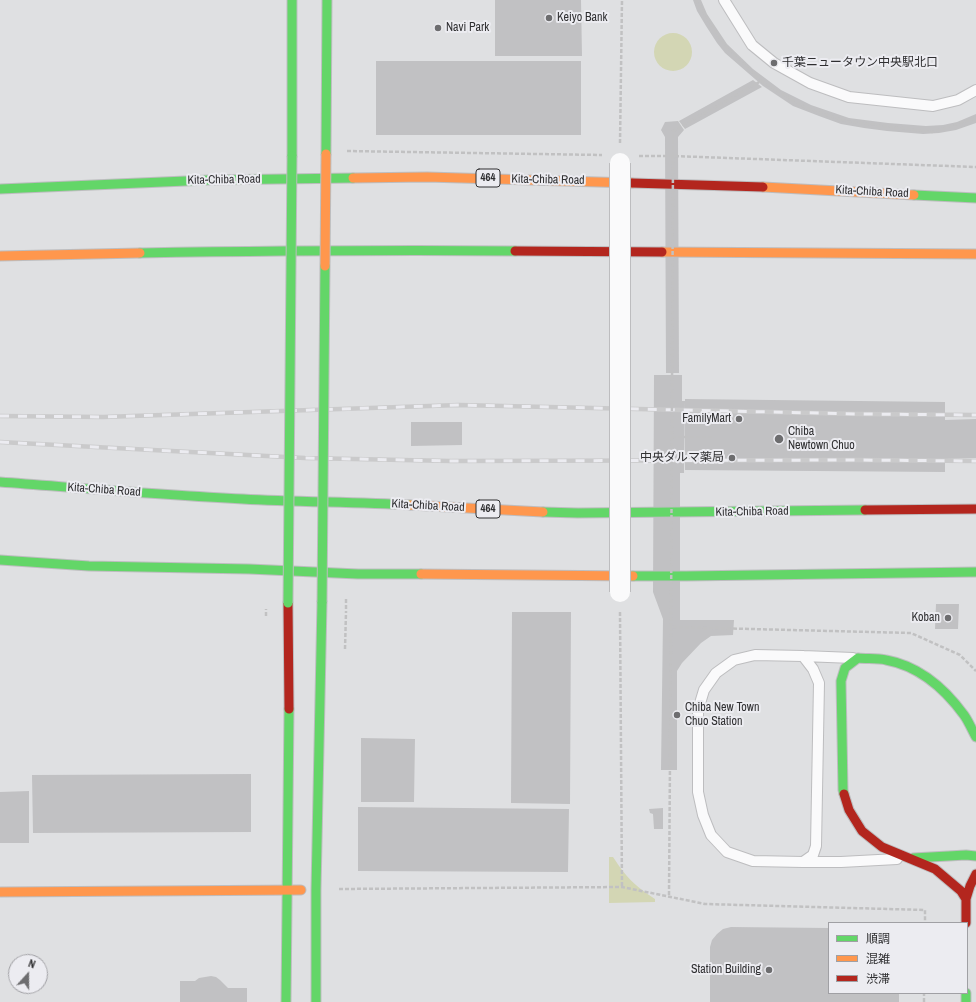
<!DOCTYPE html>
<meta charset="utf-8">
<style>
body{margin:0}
#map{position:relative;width:976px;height:1002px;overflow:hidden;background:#dfe0e2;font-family:"Archivo Narrow","Noto Sans JP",sans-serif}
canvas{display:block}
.legend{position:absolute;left:828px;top:922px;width:140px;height:72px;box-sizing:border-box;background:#ececf1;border:1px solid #a0a0a4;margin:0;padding:5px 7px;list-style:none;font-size:12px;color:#2f2f31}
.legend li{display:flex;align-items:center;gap:8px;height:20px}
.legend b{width:20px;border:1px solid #a0a0a4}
.north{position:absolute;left:8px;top:954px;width:40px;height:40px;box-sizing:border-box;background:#ececf1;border:1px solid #a0a0a4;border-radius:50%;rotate:21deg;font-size:11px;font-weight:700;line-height:16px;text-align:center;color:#2f2f31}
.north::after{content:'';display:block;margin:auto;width:14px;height:18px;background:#6d6d6f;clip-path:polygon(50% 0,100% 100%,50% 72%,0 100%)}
</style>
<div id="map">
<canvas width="976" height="1002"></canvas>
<ul class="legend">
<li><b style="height:5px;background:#63d668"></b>順調</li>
<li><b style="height:5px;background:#ff974d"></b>混雑</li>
<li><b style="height:5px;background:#b3261e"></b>渋滞</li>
</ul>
<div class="north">N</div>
</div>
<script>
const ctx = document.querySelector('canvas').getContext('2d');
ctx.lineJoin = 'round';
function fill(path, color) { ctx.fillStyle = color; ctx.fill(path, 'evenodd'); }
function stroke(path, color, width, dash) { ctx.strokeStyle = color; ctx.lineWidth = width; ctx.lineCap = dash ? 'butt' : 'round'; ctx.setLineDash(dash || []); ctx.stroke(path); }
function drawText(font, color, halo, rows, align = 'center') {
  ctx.font = font + ' "Archivo Narrow","Noto Sans JP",sans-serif'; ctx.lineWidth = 4; ctx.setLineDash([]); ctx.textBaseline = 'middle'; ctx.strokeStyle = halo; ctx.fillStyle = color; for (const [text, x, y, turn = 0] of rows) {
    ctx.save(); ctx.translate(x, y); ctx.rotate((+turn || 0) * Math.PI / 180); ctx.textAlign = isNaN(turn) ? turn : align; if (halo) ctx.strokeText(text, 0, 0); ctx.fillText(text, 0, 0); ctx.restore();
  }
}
fill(new Path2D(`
 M654 52a19 19 0 1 1 38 0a19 19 0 1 1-38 0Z
 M609,857H613C626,877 635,886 655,899V902L609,903Z`), '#d3d6b4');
fill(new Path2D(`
 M495,0H581L582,56H495Z
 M693,0H701L707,14L727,44L753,69L781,90L811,105L849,118L888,123L926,126L943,125L957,122L976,114V123L956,130L939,133L923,134L887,131L864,128L841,124L819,116L793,106L763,86L725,53L717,43L706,26L697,11Z
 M376,61H581V135H376Z
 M753,80L762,87L685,129L679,121Z
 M678,121L684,130L678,137L679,373H666L665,137L661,130L665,122Z
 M654,375H682V401H685L684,473H680V620H734L733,635L711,636L701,643L682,663L677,671V770H661L663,619L653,592Z
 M685,399L945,402V420L976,419V458L945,459V472L685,470Z
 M411,422H462V445L411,446Z
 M936,604H959L958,629H935Z
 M512,612H571L570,804L511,803Z
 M361,738L415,739L414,802H361Z
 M251,774V832L33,833L32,775Z
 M29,791V843H0V792Z
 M358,807L569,809L568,872L358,871Z
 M663,808V829H654L653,814L650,813L649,809Z
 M731,927L829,928V993H899V1002H710V947L712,940L717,934L723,929Z
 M211,976L216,977L220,980L228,988H247V1002H180V981H195L199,978Z`), '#c1c1c3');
const lane = new Path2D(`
 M724,0L752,45L774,63L810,83L849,97L933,106L958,100L976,90
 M803,656L813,669L819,683L816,846L813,855L803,862
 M853,658L803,656L755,655L734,660L716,673L704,690L698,710V792L703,815L711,835L727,852L753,861L803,862H841L897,859`);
const fast = new Path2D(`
 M292,0V156
 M326,154L327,0
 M0,189L209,180L353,178
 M914,195L976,198
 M140,253C265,251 390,250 515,251
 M0,482C81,488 162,495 243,499C298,502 354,502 410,505
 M543,512L578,513L865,510
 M0,560L89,566L249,569L358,574H421
 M633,576H686L976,572
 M844,794L843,790L841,681L845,668L858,658C867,659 877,658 886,660C919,666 945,689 964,715C969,722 972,730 976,737
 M913,858L966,855L976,856
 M966,993V1002
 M286,1002L289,709
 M316,1002V890L322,602`);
const slow = new Path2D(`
 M353,178L427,177L632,183
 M763,187L914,195
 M662,252L976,254
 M0,256L140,253
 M410,505L543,512
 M421,574L633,576
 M0,892L301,890`);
const jam = new Path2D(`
 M632,183L763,187
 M515,251L662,252
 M865,510L976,509
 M288,603L289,709
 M844,794L849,810L862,831L882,847L935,869L961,891L966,899
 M966,923V899L970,886L976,874`);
stroke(lane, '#bdbdbf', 12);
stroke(fast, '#bdbdbf', 11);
stroke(slow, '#bdbdbf', 11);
stroke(jam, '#bdbdbf', 11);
stroke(new Path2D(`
 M696,0L724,44L761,81
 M620,143L622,0
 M347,151L602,155
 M639,156H673L976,167
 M673,156V131L761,81L806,108L845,121L932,132L976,118
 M672,437H712
 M620,612L622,887
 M345,649L346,612
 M339,889L622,887L705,904L925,910V923
 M669,895L671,627L911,633L960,655L976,671
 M924,1002V993`), '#c1c1c2', 2.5, [4, 2]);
stroke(lane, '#fafafb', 10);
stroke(fast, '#63d668', 9);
stroke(slow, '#ff974d', 9);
stroke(jam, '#b3261e', 9);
const rail = new Path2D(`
 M0,416L103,417L459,405L860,414L976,415
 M0,442L305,458L451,461L854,460L976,461`);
stroke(rail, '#cacacb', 4.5);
stroke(rail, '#ececf1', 3, [9]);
const streetBridge = new Path2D(`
 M620,163V592`);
const fastBridge = new Path2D(`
 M322,602L325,266
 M288,603L292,156`);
const slowBridge = new Path2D(`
 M325,266L326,154`);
stroke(streetBridge, '#bdbdbf', 22, []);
stroke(fastBridge, '#bdbdbf', 11, []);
stroke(slowBridge, '#bdbdbf', 11, []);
stroke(new Path2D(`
 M346,599V612
 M266,616V609
 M671,627L673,156`), '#c1c1c2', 2.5, [4, 2]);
stroke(streetBridge, '#fafafb', 20);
stroke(fastBridge, '#63d668', 9);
stroke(slowBridge, '#ff974d', 9);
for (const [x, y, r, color] of [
 [549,18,4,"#6d6d6f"],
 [438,28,4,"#6d6d6f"],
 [774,63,4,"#6d6d6f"],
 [739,419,4,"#6d6d6f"],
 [779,439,5,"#6d6d6f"],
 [732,458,4,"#6d6d6f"],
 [948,618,4,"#6d6d6f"],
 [677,715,4,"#6d6d6f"],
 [769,970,4,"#6d6d6f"]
]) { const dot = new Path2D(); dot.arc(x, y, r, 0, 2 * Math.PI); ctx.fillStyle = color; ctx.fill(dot); stroke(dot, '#ececf1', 1.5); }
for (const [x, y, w] of [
 [488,178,24],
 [488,509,24]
]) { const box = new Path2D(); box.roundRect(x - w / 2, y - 9, w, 18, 3); ctx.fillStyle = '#ececf1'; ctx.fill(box); stroke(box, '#2f2f31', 1); }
drawText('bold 11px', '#2f2f31', null, [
 ["464",488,178],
 ["464",488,509]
]);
drawText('12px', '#2f2f31', '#ececf1', [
 ["Keiyo Bank",557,18],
 ["Navi Park",446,28],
 ["千葉ニュータウン中央駅北口",782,63],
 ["FamilyMart",731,419,"right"],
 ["Chiba",788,432],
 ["Newtown Chuo",788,446],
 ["中央ダルマ薬局",724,458,"right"],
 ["Koban",940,618,"right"],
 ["Chiba New Town",685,708],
 ["Chuo Station",685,722],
 ["Station Building",761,970,"right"]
], 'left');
drawText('12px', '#2f2f31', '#ececf1', [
 ["Kita-Chiba Road",224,180,-1],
 ["Kita-Chiba Road",548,180,1],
 ["Kita-Chiba Road",872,192,3],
 ["Kita-Chiba Road",104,490,4],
 ["Kita-Chiba Road",428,506,3],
 ["Kita-Chiba Road",752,512,-1]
]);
</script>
